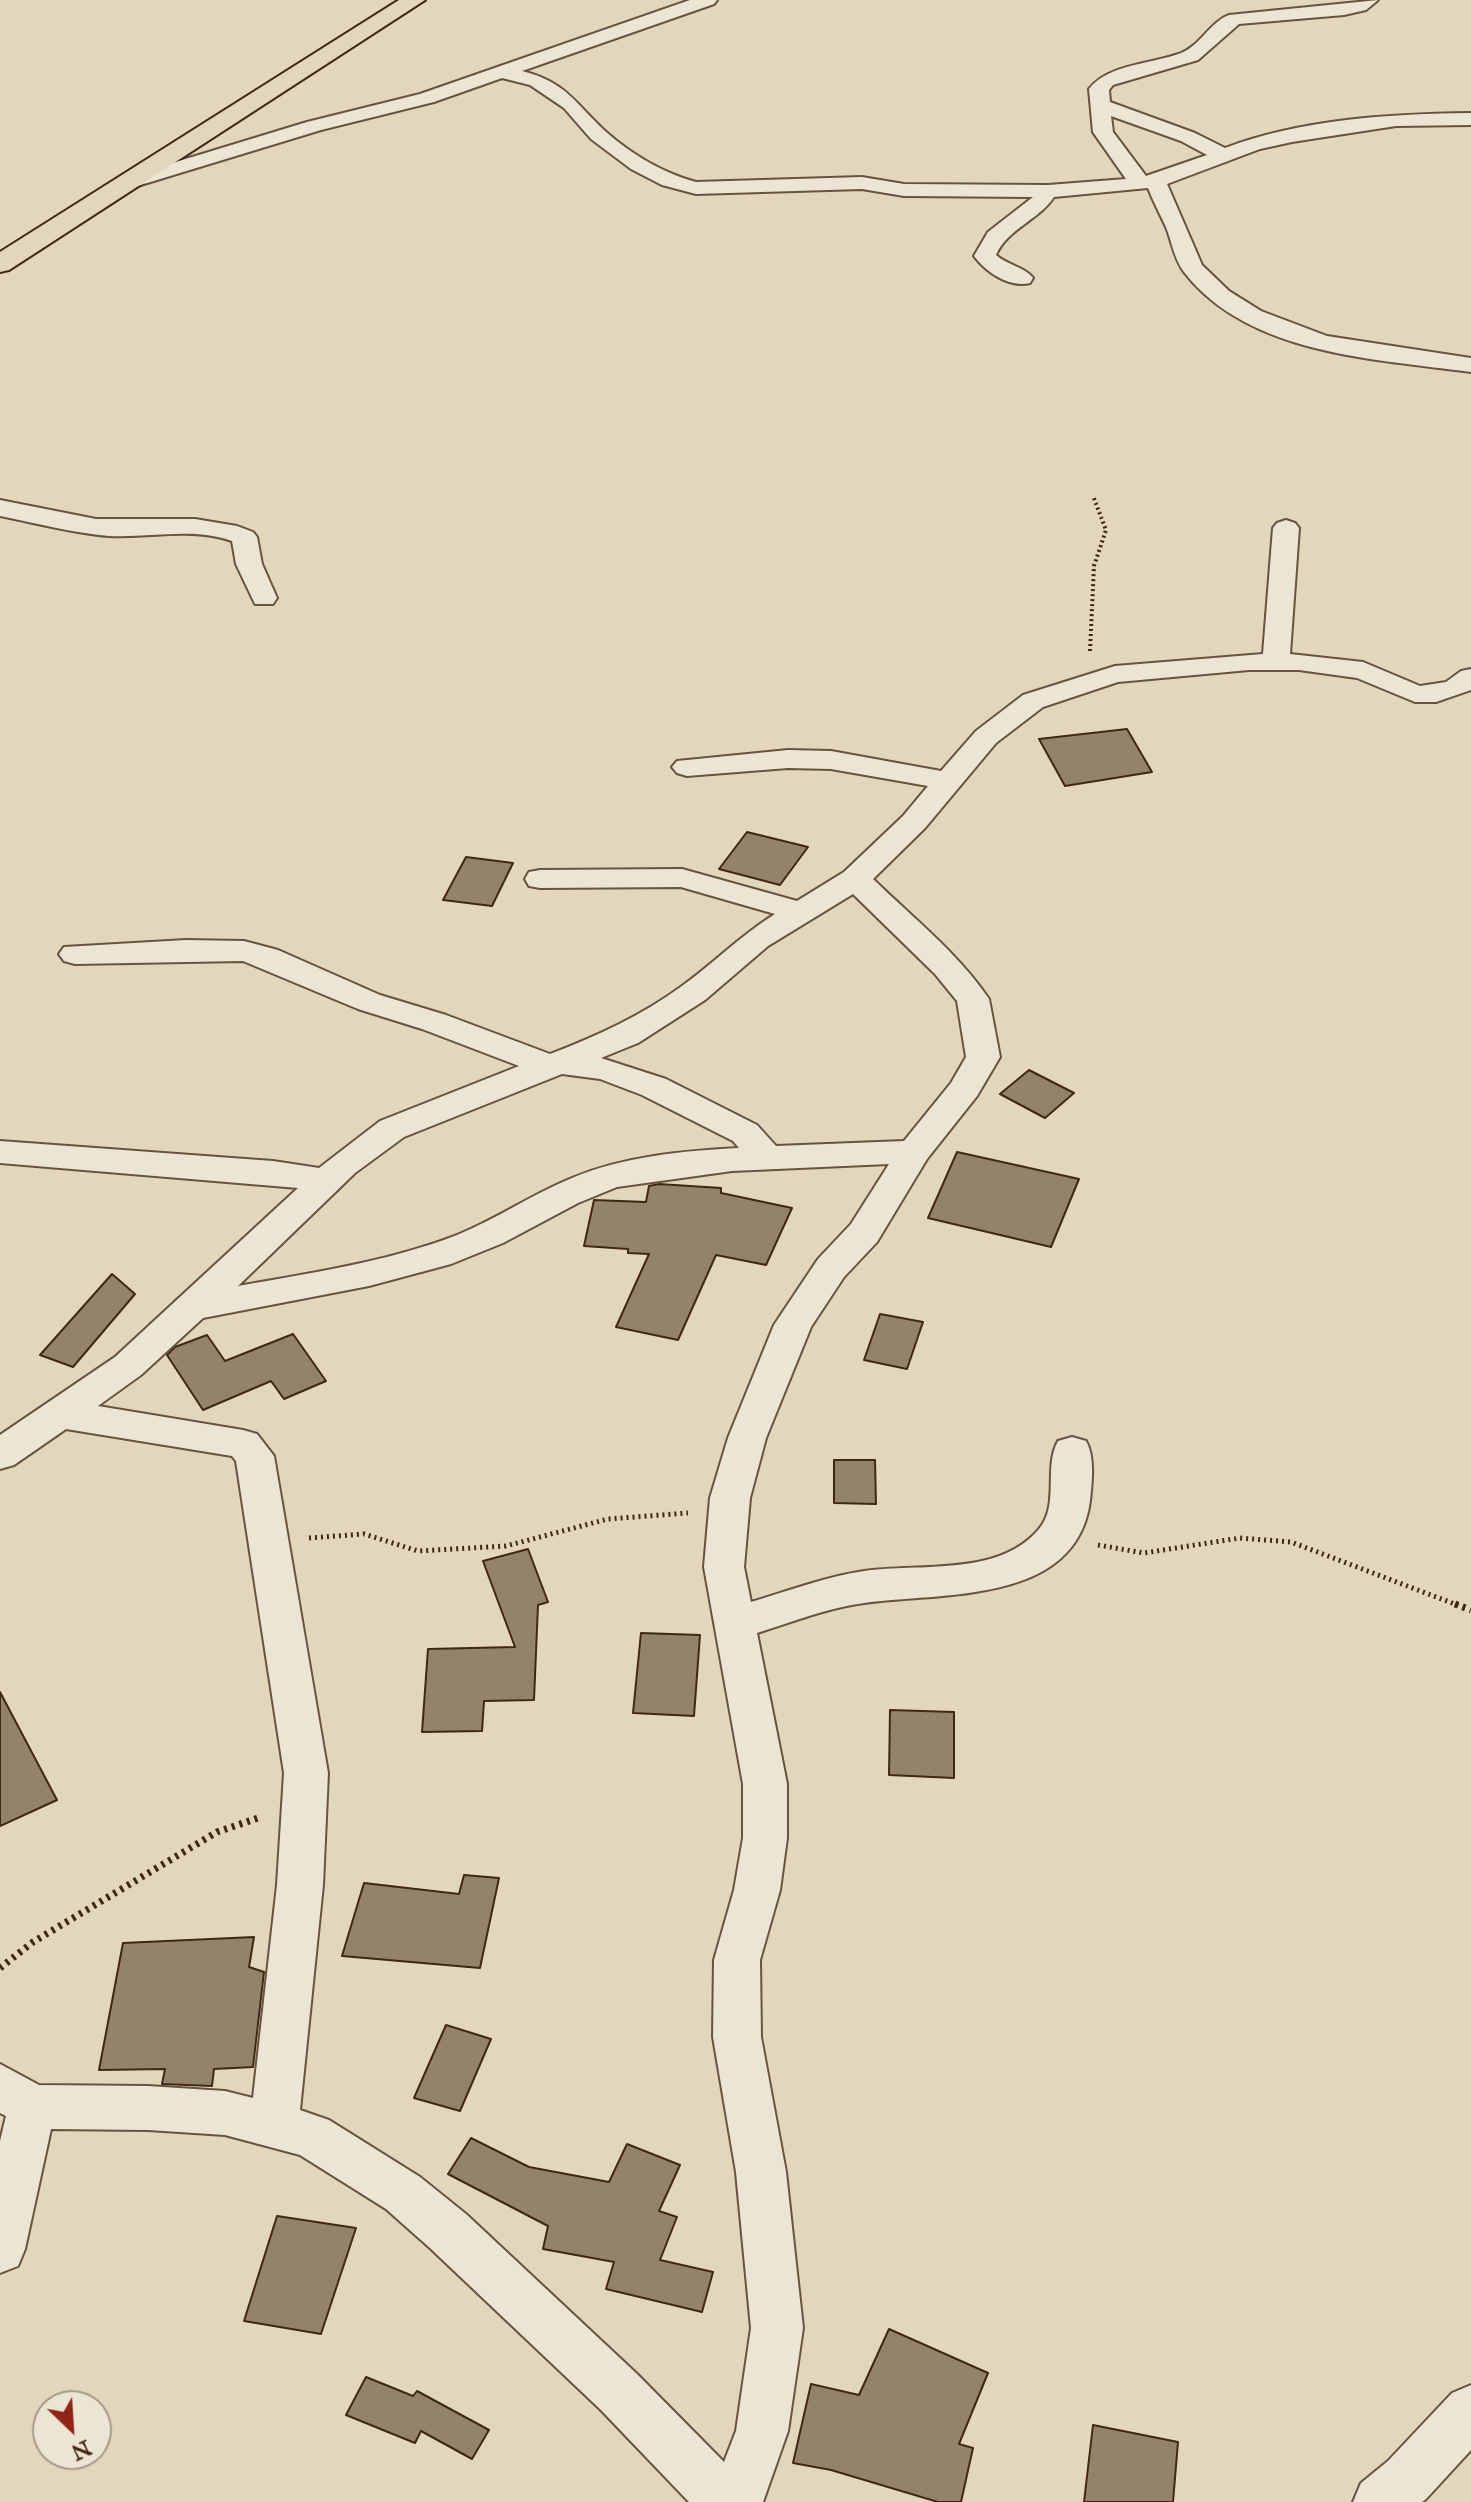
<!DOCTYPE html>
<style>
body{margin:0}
#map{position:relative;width:1471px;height:2502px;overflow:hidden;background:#e2d7bd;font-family:"IM FELL Great Primer",serif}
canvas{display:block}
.north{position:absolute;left:32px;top:2390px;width:80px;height:80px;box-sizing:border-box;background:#ece5d4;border:2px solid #a79987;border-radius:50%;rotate:155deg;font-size:22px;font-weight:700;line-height:32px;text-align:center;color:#402814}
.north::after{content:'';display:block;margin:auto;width:28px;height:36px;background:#8f2418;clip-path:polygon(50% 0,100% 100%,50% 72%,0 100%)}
</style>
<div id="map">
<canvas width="1471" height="2502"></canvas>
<div class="north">N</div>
</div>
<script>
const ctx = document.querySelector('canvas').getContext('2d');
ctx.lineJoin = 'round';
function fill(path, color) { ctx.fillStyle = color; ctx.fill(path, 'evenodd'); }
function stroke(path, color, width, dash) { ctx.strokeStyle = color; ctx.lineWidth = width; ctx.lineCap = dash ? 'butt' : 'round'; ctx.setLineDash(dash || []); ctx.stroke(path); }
const building = new Path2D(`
 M1127,729L1152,772L1065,786L1039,739Z
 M747,832L808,847L780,885L719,869Z
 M466,857L513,863L492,906L443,900Z
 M1029,1070L1074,1093L1045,1118L1000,1094Z
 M957,1152L1079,1179L1051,1247L928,1218Z
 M659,1184L721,1188V1193L792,1208L766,1265L716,1255L678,1340L616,1327L649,1254L628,1253V1249L584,1246L594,1200L646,1202L649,1186Z
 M112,1274L135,1294L73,1367L40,1355Z
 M880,1314L923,1322L907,1369L864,1360Z
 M293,1334L326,1381L284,1399L271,1381L203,1410L167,1355L175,1347L207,1335L225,1361Z
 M834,1460H875L876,1504L834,1503Z
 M528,1549L548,1602L538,1605L534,1700L484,1701L482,1731L422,1732L428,1649L515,1647L483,1561Z
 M641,1633L700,1635L694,1716L633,1713Z
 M0,1692L57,1800L0,1826Z
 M890,1710L954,1712V1778L889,1775Z
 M464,1875L499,1878L480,1968L342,1956L364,1883L459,1894Z
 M254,1937L249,1967L264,1972L253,2067L214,2069L212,2086L162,2084L165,2069L99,2070L123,1943Z
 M446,2025L491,2039L460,2111L414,2098Z
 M471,2138L529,2167L609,2182L627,2144L680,2165L659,2211L677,2217L660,2260L713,2272L702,2312L606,2289L614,2262L543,2249L548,2226L448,2174Z
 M277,2216L356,2228L321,2334L244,2321Z
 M889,2329L988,2373L959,2444L973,2448L961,2502H938L831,2470L793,2463L811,2384L859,2395Z
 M366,2377L413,2396L417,2391L489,2430L472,2459L421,2431L415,2443L346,2415Z
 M1093,2425L1178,2442L1173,2502H1084Z`);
fill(building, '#94836c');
stroke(building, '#402814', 2);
const street = new Path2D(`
 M690,0H717L714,4L522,71C566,82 574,102 605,131C631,154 663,173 696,182L862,177L904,184L1048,185L1126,179L1093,132L1089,89C1108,64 1152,64 1181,53C1200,46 1210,22 1229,15L1378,0L1366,10L1344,15L1239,24L1198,60L1113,85L1109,90L1110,102L1195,133L1225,148C1302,119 1390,114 1471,113V125L1396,126L1292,142L1260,149L1167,184L1202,265L1229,291L1261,311L1327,336L1471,358V372C1376,359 1248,355 1184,272C1174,259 1172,242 1166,227C1160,214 1153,201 1148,188L1054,197C1039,220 1007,229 996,255C1007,265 1025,267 1033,278L1030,283C1009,288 986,272 974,256L988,232L1033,197L904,196L862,189L696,194L662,185L631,169L591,139L564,108L530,85L502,78L434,102L321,130L134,187L127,189L117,183L120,179L307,122L420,94ZM1111,116L1181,141L1207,155L1146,176L1113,132Z
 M0,500L96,519H195L237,526L253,532L257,537L262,564L277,598L273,604H255L236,564L232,541C193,527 150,538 109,536C72,533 36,523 0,516Z
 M1286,520L1295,523L1299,528L1290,654L1363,662L1420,686L1446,682L1461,671L1471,669V690L1436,702H1415L1357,678L1299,670H1249L1118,682L1043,707L996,743L925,828L873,879C912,917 958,953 989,999L1000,1057L977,1096L927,1159L877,1242L844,1277L811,1327L766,1438L750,1498L744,1567L751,1602C788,1591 825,1577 864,1571C919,1563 999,1577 1039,1529C1060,1504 1043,1468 1058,1441L1072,1437L1086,1441C1095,1457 1092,1482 1090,1501C1076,1606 939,1592 864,1603C827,1608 792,1622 757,1633L787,1784V1838L780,1890L760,1960L761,2037L786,2172L803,2328L788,2431L763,2502H689L601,2410L430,2248L386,2209L300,2155L225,2135L148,2130L51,2129L25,2249L18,2266L0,2273V2141L6,2116L0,2113V2064L39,2085L148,2086L225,2091L253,2098L277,1885L284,1773L236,1461L232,1456L66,1429L14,1465L0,1469V1435L115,1357L298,1188L0,1163V1141L273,1161L319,1168L380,1121L519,1066L422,1029L358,1009L243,961L75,964L64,961L59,954L64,947L186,940L244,941L278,950L380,995L446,1015L550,1054C597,1036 641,1016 682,986C714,963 741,935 775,914L681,887L540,888L529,886L525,879L529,872L540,870L682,869L797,901L844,872L903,816L928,786L831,769L788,768L687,776L677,773L672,767L677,761L788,750L831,751L941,771L976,731L1023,695L1115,666L1263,654L1273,528L1277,523ZM853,894L935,974L957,1001L966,1057L951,1083L904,1141L776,1146L757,1125L666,1079L601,1058L638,1043L705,1000L768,946ZM562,1074L600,1079L642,1095L733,1141L739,1148C683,1151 624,1156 572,1178C532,1194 497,1219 457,1235C387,1262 311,1273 238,1286L355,1173L404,1137ZM889,1164L851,1224L818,1259L774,1325L728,1438L710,1498L704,1567L743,1784V1838L734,1890L714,1960L713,2037L736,2172L751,2328L736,2431L724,2462L637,2374L466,2214L420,2177L329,2120L300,2110L323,1885L328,1773L274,1456L257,1434L243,1430L98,1406L141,1375L203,1318L369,1286L451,1264L503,1243L578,1203L617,1187L732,1171Z
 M1471,2385V2450L1426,2499L1422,2502H1353L1361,2483L1388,2461L1452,2393Z`);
const highway = new Path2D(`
 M399,0H425L9,270L0,272V252Z`);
stroke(street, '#68543e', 4);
stroke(highway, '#402814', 4);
stroke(new Path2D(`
 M1090,651L1094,566L1106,530L1093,496`), '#402814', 4, [2, 3]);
stroke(new Path2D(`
 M309,1538L364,1534L418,1551L506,1546L608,1519L688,1513
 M1098,1545L1144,1553L1240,1538L1291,1542L1460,1606`), '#402814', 5, [2, 4]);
stroke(new Path2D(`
 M1455,1604L1471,1610
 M0,1968L33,1942L217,1832L261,1817`), '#402814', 7, [3, 5]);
fill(street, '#ece5d4');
fill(highway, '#e2d7bd');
</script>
